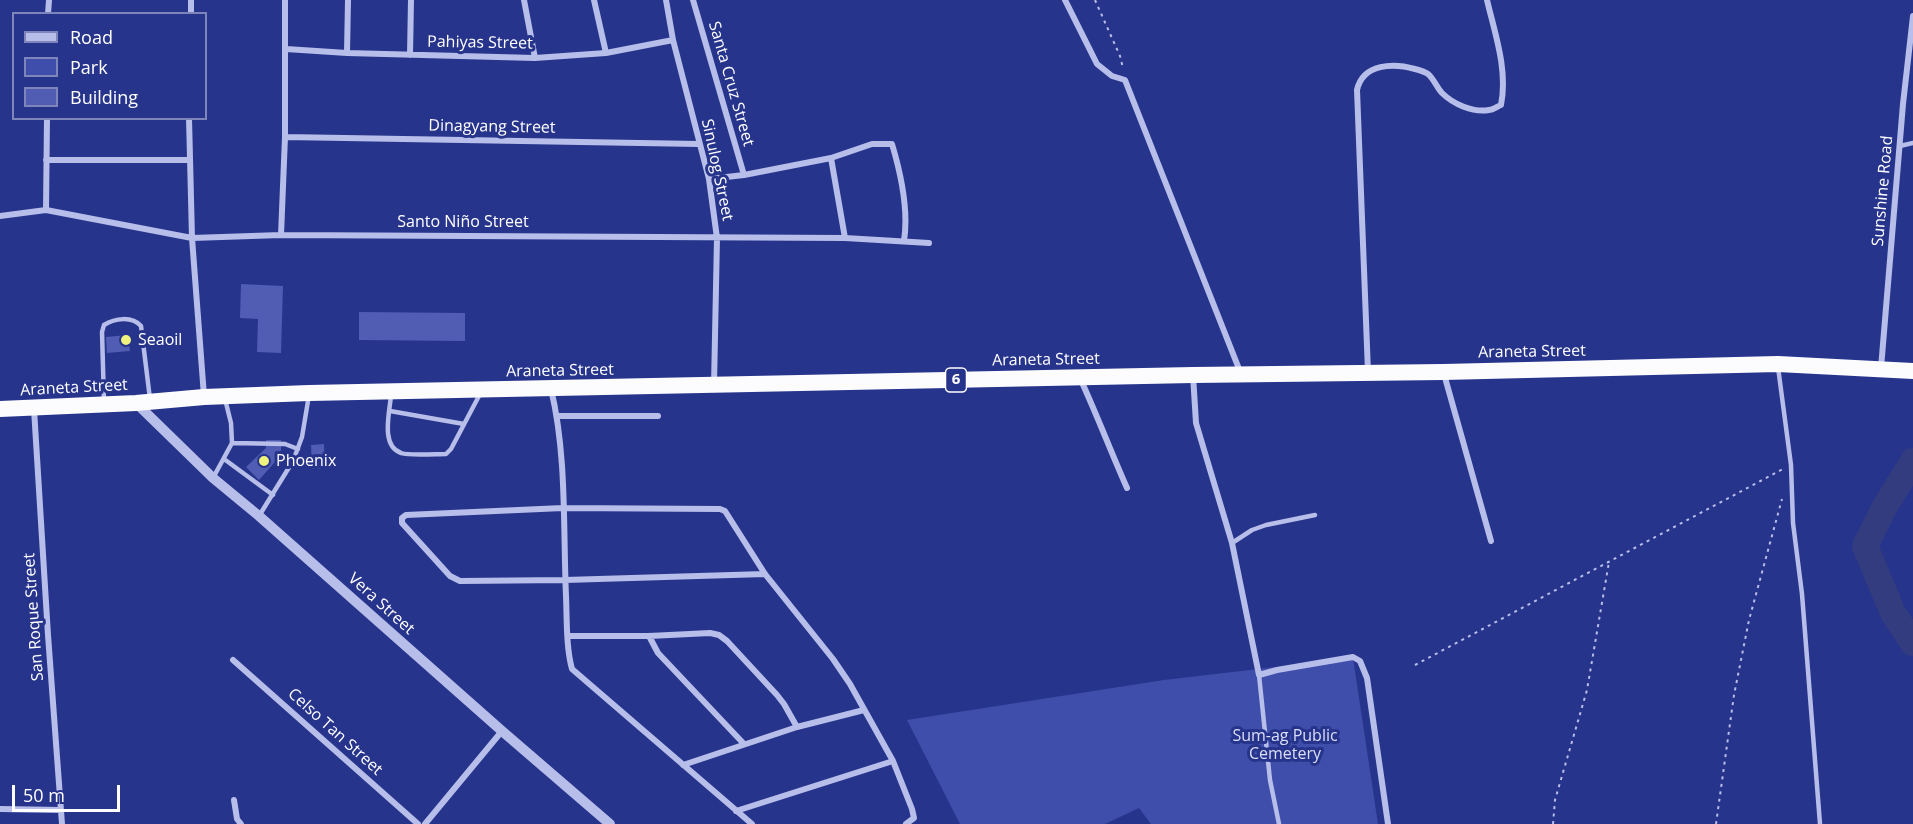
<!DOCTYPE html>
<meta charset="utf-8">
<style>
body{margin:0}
#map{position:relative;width:1913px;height:824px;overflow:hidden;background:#27348c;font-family:"Open Sans",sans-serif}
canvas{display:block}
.legend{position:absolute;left:12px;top:12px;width:195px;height:108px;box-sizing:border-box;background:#27348c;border:2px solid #7d85ba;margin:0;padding:8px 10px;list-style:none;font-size:18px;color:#fff}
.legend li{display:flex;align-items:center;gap:12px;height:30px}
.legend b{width:30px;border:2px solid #7d85ba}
.scale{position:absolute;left:12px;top:785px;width:108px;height:27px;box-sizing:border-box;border:3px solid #fff;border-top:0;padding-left:8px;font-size:18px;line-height:21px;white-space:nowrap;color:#fff;-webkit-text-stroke:4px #27348c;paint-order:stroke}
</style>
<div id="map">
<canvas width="1913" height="824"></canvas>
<ul class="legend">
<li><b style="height:8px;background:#b7beea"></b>Road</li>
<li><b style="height:16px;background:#404eab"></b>Park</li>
<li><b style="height:16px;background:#505db3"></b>Building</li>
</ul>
<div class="scale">50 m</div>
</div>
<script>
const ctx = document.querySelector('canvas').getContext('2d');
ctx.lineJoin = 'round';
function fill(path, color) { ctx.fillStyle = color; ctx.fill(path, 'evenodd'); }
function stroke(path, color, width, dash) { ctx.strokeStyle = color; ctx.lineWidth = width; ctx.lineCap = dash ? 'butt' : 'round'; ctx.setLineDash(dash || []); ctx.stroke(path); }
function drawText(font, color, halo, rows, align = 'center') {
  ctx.font = font + ' "Open Sans",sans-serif'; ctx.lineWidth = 6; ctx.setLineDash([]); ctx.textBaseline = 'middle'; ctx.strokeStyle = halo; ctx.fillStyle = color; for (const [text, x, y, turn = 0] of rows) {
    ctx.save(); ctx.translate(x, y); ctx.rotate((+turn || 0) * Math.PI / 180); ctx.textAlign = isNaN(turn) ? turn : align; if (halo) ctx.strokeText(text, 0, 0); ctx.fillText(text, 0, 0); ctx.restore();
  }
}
fill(new Path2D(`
 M1353,658L1378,824H1151L1139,808L1105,824H960L907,720L1164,680Z`), '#404eab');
stroke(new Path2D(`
 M1913,461L1885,506L1865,546L1893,613L1913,643`), '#333c7f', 26);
fill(new Path2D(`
 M241,284L283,286L281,353L257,352L258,319L240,318Z
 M359,312L465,313V341L359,340Z
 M128,335L130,351L107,353L106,337Z
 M266,440H281V455L259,480L246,467L266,448Z
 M324,444L325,469H312L311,445Z`), '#505db3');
stroke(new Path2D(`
 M1095,0L1120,56L1123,68
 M1415,665L1783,469
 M1553,824L1555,800L1587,690L1609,562
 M1716,824L1734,695L1749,620L1782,499`), '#b7beea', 2, [3, 4.5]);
stroke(new Path2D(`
 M1900,146L1913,143
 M1778,367L1791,465L1793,523L1802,594L1820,824
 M391,395C390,411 380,446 401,453C409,456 436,454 446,454L451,449L480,394
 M104,402L102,332L104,325C115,318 132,316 141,326L150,399
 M390,411L464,424
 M232,443L285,444L298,449
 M224,459L273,495
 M213,478L232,443L231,423L225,399
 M259,516L293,461L302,437L309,395
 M1232,543L1252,530L1266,525L1315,515
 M1259,675L1270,780L1279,824`), '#b7beea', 4.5);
stroke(new Path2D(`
 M191,0V14
 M524,0L535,58
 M594,0L606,53
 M666,0L673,40L709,179L717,238L714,385
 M693,0L744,175
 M1065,0L1097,64L1112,76L1125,80L1241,374
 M48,14L49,0
 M286,49L347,53L535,58L606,53L673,40
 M347,53L348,0
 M410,55L411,0
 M189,118L192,238L204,396
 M285,137L699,144
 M831,158L845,238
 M46,160H189
 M709,179L744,175L831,158L872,144H892C901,174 909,209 904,241
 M46,210L47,118
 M0,216L46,210L192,238L281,235L845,238L929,243
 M281,235L285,137V0
 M1881,368L1903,104L1913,16
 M1368,372L1357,90C1363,63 1394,63 1415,69C1419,70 1425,72 1428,74C1434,79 1437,88 1442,93C1453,104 1473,113 1489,110C1493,110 1498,106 1501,105C1508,70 1495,34 1487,0
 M1444,374L1491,541
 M1193,375L1196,423L1232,543L1259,675L1277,670L1353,657L1360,661L1367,678L1388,824
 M1080,378C1097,415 1111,452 1127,488
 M551,389C567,455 563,528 566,596C567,620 566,647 572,669L752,824
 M34,409L48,635L62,824
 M558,416H658
 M765,574L565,580L460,581L450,576L402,523V518L406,515L563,508L720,509L725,511L765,574L833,659L850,684L893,761L912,809L914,818L906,824
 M568,636H649L710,633L719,635L727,641L777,695L784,704L797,727
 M649,636L658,653L744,744
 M233,660L418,824
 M683,765L797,727L864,710
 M234,800L237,819L241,824
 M0,809L61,810
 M736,811L893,761
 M425,824L502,731`), '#b7beea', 6);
stroke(new Path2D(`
 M136,403L213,478L259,516L502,731L610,824`), '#b7beea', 10);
stroke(new Path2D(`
 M0,409L136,403L204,397L309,393L1193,375L1443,372L1778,364L1913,371`), '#fcfcff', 16);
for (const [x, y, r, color] of [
 [126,340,6,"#eff27c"],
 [264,461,6,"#eff27c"]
]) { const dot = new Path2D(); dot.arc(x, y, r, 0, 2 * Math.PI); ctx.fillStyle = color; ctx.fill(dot); stroke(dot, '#27348c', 2); }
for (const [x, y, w] of [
 [956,380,21]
]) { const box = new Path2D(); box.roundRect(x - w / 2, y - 12, w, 24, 4.5); ctx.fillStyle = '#27348c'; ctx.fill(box); stroke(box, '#fff', 1.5); }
drawText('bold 15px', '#fff', null, [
 ["6",956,380]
]);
drawText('16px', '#fff', '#27348c', [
 ["Pahiyas Street",480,43,1],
 ["Santa Cruz Street",731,84,74],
 ["Dinagyang Street",492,127,1],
 ["Sinulog Street",717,170,78],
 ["Sunshine Road",1883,191,-85],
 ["Santo Niño Street",463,222],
 ["Araneta Street",1532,352,-1],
 ["Araneta Street",1046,360,-1],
 ["Araneta Street",560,371,-1],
 ["Araneta Street",74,388,-3],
 ["Vera Street",381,604,42],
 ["San Roque Street",34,617,-94],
 ["Celso Tan Street",335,732,42]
]);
drawText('16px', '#fff', '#27348c', [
 ["Seaoil",138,340],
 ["Phoenix",276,461]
], 'left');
drawText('16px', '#dbdff8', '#27348c', [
 ["Sum-ag Public",1285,736],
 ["Cemetery",1285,754]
]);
</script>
